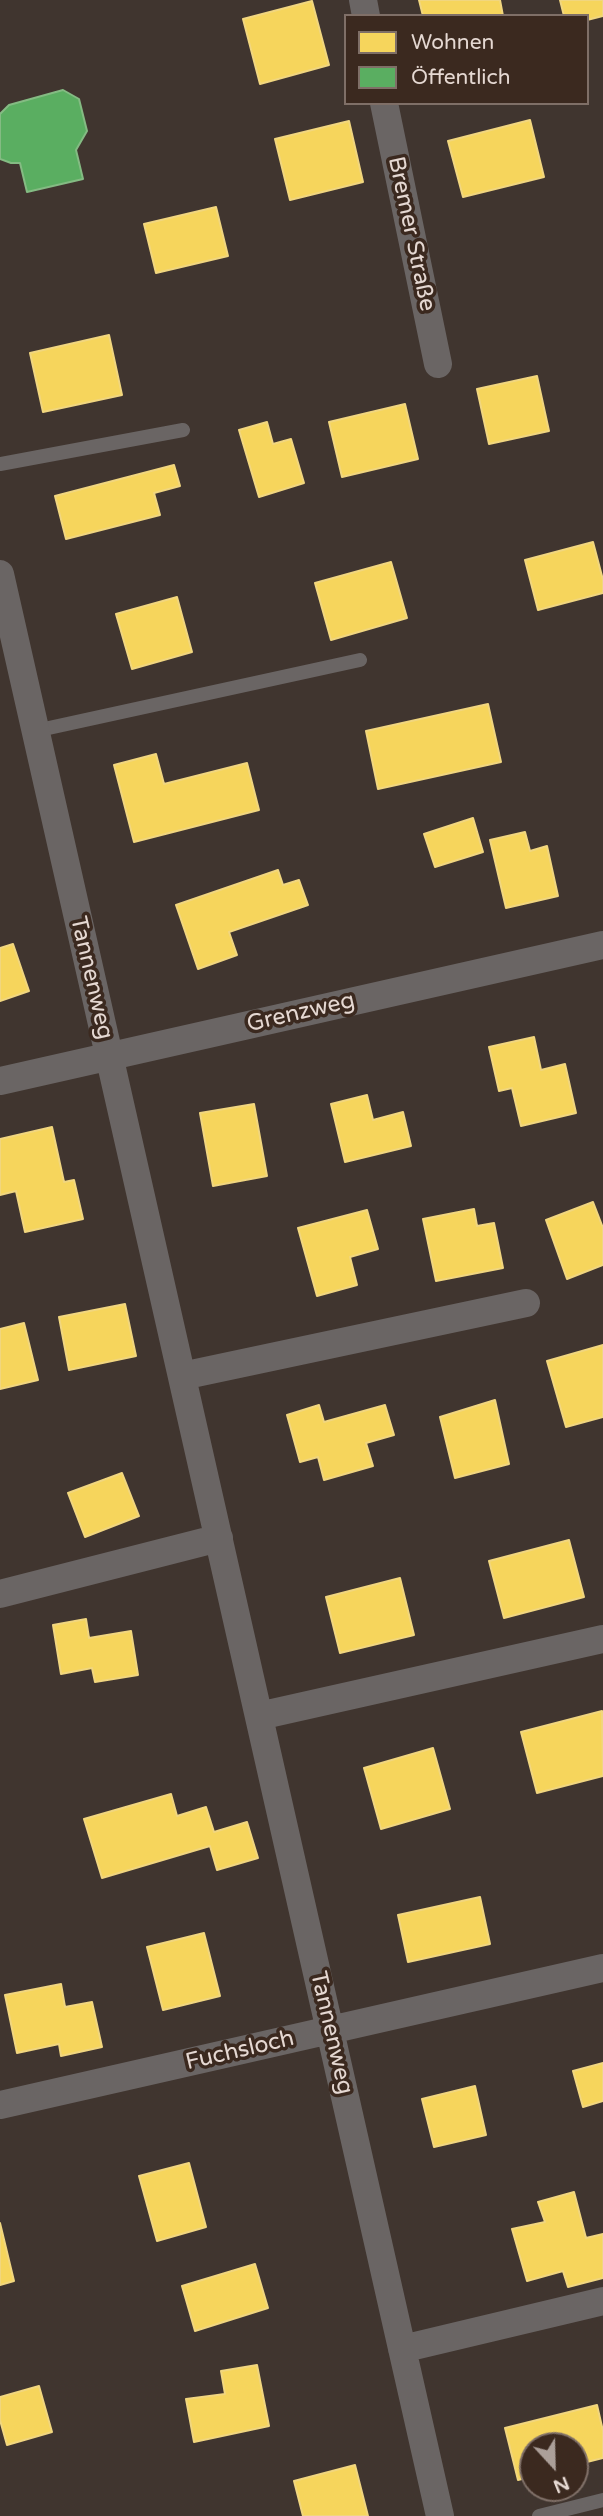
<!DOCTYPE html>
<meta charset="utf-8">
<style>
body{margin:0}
#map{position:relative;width:603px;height:2516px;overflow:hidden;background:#40352f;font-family:"Varela Round",sans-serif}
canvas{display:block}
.legend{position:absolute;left:344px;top:14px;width:245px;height:91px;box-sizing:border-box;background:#3b291f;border:2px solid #7f6f67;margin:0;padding:9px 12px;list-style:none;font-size:21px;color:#e5d8d2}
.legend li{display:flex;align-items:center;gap:14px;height:35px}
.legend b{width:35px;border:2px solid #7f6f67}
.north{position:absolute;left:519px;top:2432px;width:70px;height:70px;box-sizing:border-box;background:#3b291f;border:2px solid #7f6f67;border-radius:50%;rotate:158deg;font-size:19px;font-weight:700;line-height:28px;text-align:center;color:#e5d8d2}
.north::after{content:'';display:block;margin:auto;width:24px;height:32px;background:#ab9f99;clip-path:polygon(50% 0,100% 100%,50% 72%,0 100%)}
</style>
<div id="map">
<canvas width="603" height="2516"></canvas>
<ul class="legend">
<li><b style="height:19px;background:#f6d55c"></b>Wohnen</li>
<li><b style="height:19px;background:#5aae61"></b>Öffentlich</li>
</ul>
<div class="north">N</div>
</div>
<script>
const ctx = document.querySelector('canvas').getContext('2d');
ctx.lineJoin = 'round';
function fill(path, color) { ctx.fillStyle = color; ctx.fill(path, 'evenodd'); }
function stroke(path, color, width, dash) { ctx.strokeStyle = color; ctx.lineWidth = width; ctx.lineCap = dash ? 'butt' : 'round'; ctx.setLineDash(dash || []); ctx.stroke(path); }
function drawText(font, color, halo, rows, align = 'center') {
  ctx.font = font + ' "Varela Round",sans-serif'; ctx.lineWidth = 7; ctx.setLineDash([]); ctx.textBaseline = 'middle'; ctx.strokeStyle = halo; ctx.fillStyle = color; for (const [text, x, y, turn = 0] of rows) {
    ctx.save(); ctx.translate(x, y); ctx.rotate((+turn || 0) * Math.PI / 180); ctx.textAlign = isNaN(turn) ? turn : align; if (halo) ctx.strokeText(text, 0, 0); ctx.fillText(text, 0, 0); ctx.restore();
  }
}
const homes = new Path2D(`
 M419,0H500L503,16H423Z
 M560,0H603V16L587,20V16H564Z
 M312,1L329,65L260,84L243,19Z
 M530,120L544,177L463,197L448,141Z
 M349,121L363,182L290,200L275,139Z
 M216,207L228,256L156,273L144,224Z
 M109,335L122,395L43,412L30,353Z
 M537,376L549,431L489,444L477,389Z
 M405,404L418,459L342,477L329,422Z
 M267,422L273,444L291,439L304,483L259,497L239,430Z
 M174,465L180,486L154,493L160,515L66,539L55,496Z
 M593,542L603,580V593L538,610L525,560Z
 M391,562L407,618L331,640L315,583Z
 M177,597L192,652L132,669L116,614Z
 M488,704L501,762L378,789L366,731Z
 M156,754L164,784L247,763L259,810L134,842L114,765Z
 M473,818L483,852L435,867L424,834Z
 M525,832L530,851L547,846L558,896L506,908L490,840Z
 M278,870L283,885L299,880L308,905L229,932L237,955L198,969L176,905Z
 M13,944L29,991L0,1001V948Z
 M534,1037L541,1070L565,1064L576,1113L521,1126L512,1088L499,1091L489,1047Z
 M367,1095L373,1120L403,1112L411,1146L345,1162L331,1104Z
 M254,1104L267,1176L213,1186L200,1113Z
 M52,1127L64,1182L74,1180L83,1219L25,1232L16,1191L0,1195V1139Z
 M593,1202L603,1228V1265L567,1279L546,1220Z
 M474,1209L477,1226L494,1223L503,1268L436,1281L423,1219Z
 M367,1210L378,1249L350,1257L357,1285L317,1296L298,1228Z
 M125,1304L136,1356L69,1370L59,1317Z
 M24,1323L38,1380L0,1389V1329Z
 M603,1345V1417L566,1427L547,1361Z
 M495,1400L509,1464L455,1478L440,1417Z
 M319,1405L324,1422L385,1405L394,1435L366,1443L373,1466L324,1480L318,1457L300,1462L287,1415Z
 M122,1473L139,1516L85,1537L68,1493Z
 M569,1540L584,1597L504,1618L489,1561Z
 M400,1578L414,1635L340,1653L326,1597Z
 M86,1619L89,1638L131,1631L138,1675L95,1682L92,1668L61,1674L53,1625Z
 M602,1711L603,1776L537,1793L521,1732Z
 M433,1748L450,1809L381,1829L364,1768Z
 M171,1794L177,1816L206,1807L214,1832L247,1822L258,1858L217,1870L210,1846L102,1878L84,1819Z
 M480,1897L490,1944L408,1962L398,1915Z
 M204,1933L220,1996L163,2010L147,1947Z
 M61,1984L65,2007L92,2002L102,2047L61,2056L59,2044L17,2053L5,1995Z
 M603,2063V2101L583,2107L573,2071Z
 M475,2086L486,2135L434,2147L422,2099Z
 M189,2163L206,2227L157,2241L139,2176Z
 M574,2192L586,2238L603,2234V2278L568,2287L563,2271L527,2281L512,2229L545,2222L538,2202Z
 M0,2223L14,2281L0,2285Z
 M255,2264L268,2308L195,2331L182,2286Z
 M257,2365L269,2426L194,2442L186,2399L225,2394L221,2371Z
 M39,2386L52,2432L7,2445L0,2420V2397Z
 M597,2405L603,2431V2458L575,2465V2446H533V2476L518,2480L505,2428Z
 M355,2465L368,2516H303L294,2481Z`);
fill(homes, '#f6d55c');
stroke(homes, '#f1d67f', 2);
const public = new Path2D(`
 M63,90L79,99L87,131L76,150L83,179L27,192L20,163H11L0,159V114L9,105Z`);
fill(public, '#5aae61');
stroke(public, '#84bb83', 2);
stroke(new Path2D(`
 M0,464L183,430
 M35,731L360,660
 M539,2516L603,2500`), '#6a6564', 14);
stroke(new Path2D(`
 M363,0L366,16
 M384,103L438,364
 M0,574L440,2516
 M0,1081L603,945
 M182,1376L526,1303
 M0,1594L219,1538
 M259,1716L603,1639
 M0,2105L603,1968
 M402,2349L603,2301`), '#6a6564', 28);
drawText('23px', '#e5d8d2', '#3b291f', [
 ["Bremer Straße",411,234,78],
 ["Tannenweg",91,978,77],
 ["Grenzweg",301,1013,-13],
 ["Tannenweg",331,2033,77],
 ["Fuchsloch",240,2051,-13]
]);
</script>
